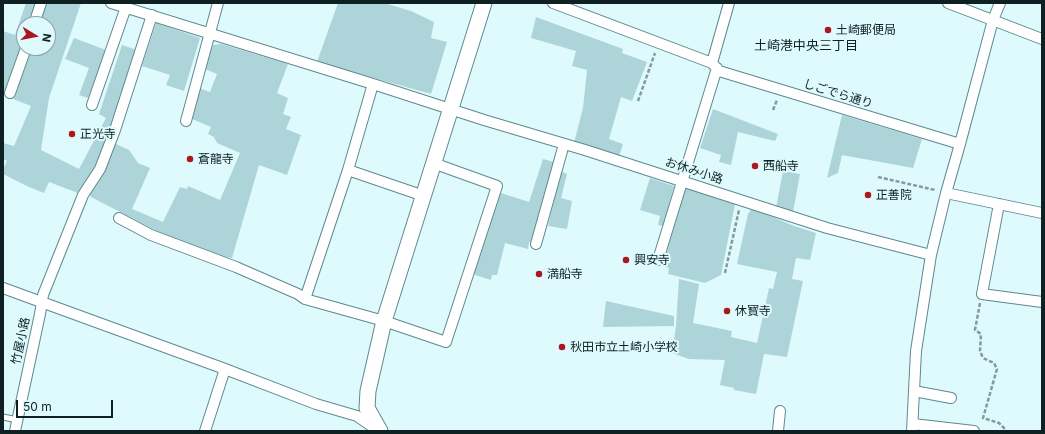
<!DOCTYPE html>
<meta charset="utf-8">
<style>
body{margin:0}
#map{position:relative;width:1045px;height:434px;overflow:hidden;background:#defafd;font-family:Inter,sans-serif}
canvas{display:block}
.frame{position:absolute;inset:0;border:4px solid #0e2022;pointer-events:none}
.north{position:absolute;left:16px;top:16px;width:40px;height:40px;box-sizing:border-box;background:#defafd;border:1px solid #8ba3a5;border-radius:50%;rotate:100deg;font-size:11px;font-weight:700;line-height:16px;text-align:center;color:#0e2022}
.north::after{content:'';display:block;margin:auto;width:14px;height:18px;background:#ab171e;clip-path:polygon(50% 0,100% 100%,50% 72%,0 100%)}
.scale{position:absolute;left:16px;top:400px;width:97px;height:18px;box-sizing:border-box;border:2px solid #0e2022;border-top:0;padding-left:5px;font-size:12px;line-height:14px;white-space:nowrap;color:#0e2022;-webkit-text-stroke:3px #defafd;paint-order:stroke}
</style>
<div id="map">
<canvas width="1045" height="434"></canvas>
<div class="frame"></div>
<div class="north">N</div>
<div class="scale">50 m</div>
</div>
<script>
const ctx = document.querySelector('canvas').getContext('2d');
ctx.lineJoin = 'round';
function fill(path, color) { ctx.fillStyle = color; ctx.fill(path, 'evenodd'); }
function stroke(path, color, width, dash) { ctx.strokeStyle = color; ctx.lineWidth = width; ctx.lineCap = dash ? 'butt' : 'round'; ctx.setLineDash(dash || []); ctx.stroke(path); }
function drawText(font, color, halo, rows, align = 'center') {
  ctx.font = font + ' Inter,"Noto Sans JP",sans-serif'; ctx.lineWidth = 4; ctx.setLineDash([]); ctx.textBaseline = 'middle'; ctx.strokeStyle = halo; ctx.fillStyle = color; for (const [text, x, y, turn = 0] of rows) {
    ctx.save(); ctx.translate(x, y); ctx.rotate((+turn || 0) * Math.PI / 180); ctx.textAlign = isNaN(turn) ? turn : align; if (halo) ctx.strokeText(text, 0, 0); ctx.fillText(text, 0, 0); ctx.restore();
  }
}
fill(new Path2D(`
 M26,3H40L32,24H24V48L8,92H3V31L15,35Z
 M46,3H81L49,98L41,150L79,169L106,118L99,114L122,45L137,50L113,123L92,172L78,193L49,182L44,193L29,187L3,174V169L7,161L3,159V143L14,146L31,106L13,99L31,48H48V24H39Z
 M338,3H384L411,11L434,22L431,38L447,42L431,94L317,62Z
 M536,17L623,49L622,53L647,62L632,101L621,97L609,139L623,144L619,157L574,143L583,108L587,70L572,66L576,51L531,38Z
 M156,23L200,38L184,91L166,85L170,75L142,66Z
 M74,38L106,50L88,98L79,95L89,68L65,59Z
 M221,44L288,64L277,93L288,98L283,114L291,117L286,129L301,135L287,175L259,165L232,258L220,256L165,235L91,197L89,193L114,143L129,150L138,163L150,168L132,209L163,222L180,187L187,189L188,186L220,200L240,153L217,143L214,137L208,134L211,127L192,119L191,115L199,88L210,92L217,74L205,69L213,45Z
 M713,109L778,134L775,141L738,132L731,165L719,162L721,155L700,148Z
 M842,115L922,139L913,168L842,155L838,173L827,178Z
 M543,159L554,162L531,242H529L528,249L505,243L497,275H492L491,280L472,274L498,192L529,202Z
 M561,171L567,174L561,198L572,201L567,229L548,226Z
 M783,171L800,174L793,212L776,208Z
 M650,178L674,186L663,226L658,225L660,216L640,210Z
 M685,188L735,204L721,275L705,283L668,274L669,268L663,266Z
 M752,208L794,226L816,233L810,260L796,258L792,279L803,281L787,357L764,354L756,394L734,390V388L720,385L725,360L689,359L672,353L676,326L679,279L699,284L693,323L732,331L731,337L757,343L769,288L773,289L777,272L737,264L748,214Z
 M606,301L674,316V326L603,327Z`), '#add4d9');
const lane = new Path2D(`
 M3,417L18,420`);
const street = new Path2D(`
 M111,3L373,84L484,120L585,150L827,228L931,255
 M553,3L712,63L719,71L960,144
 M948,3L1042,39
 M34,24L41,3
 M712,63L729,3
 M10,93L26,48
 M92,105L126,7
 M186,121L218,3
 M348,170L373,84
 M946,193L1042,213
 M999,204L982,294L1042,302
 M119,218L151,235L236,267L298,294L305,299L348,170L424,196
 M536,244L564,144
 M658,260L717,68
 M3,288L225,369L316,404L357,416L376,429
 M305,299L384,321L446,342L497,186L433,163
 M914,391L951,398
 M913,424L974,431
 M15,431L40,314L43,295L83,195L100,169L115,130L152,15
 M205,431L225,369
 M778,431L780,411
 M912,431L916,351L931,255L946,193L960,144L993,20L1000,3`);
const secondary = new Path2D(`
 M380,431L367,408L368,391L384,321L484,3`);
stroke(lane, '#5e898f', 7);
stroke(street, '#5e898f', 12);
stroke(secondary, '#5e898f', 17);
stroke(new Path2D(`
 M638,101L655,53
 M773,110L777,100
 M878,177L935,190
 M725,273L739,210
 M980,303L975,330L981,334L980,351L983,358L994,363L997,369L983,418L999,423L1005,429L1004,431`), '#849b9e', 2.5, [4, 2]);
stroke(lane, '#fff', 5);
stroke(street, '#fff', 10);
stroke(secondary, '#fff', 15);
for (const [x, y, r, color] of [
 [828,30,4,"#ab171e"],
 [72,134,4,"#ab171e"],
 [190,159,4,"#ab171e"],
 [755,166,4,"#ab171e"],
 [868,195,4,"#ab171e"],
 [626,260,4,"#ab171e"],
 [539,274,4,"#ab171e"],
 [727,311,4,"#ab171e"],
 [562,347,4,"#ab171e"]
]) { const dot = new Path2D(); dot.arc(x, y, r, 0, 2 * Math.PI); ctx.fillStyle = color; ctx.fill(dot); stroke(dot, '#defafd', 1.5); }
drawText('12px', '#0e2022', '#defafd', [
 ["土崎郵便局",836,30],
 ["正光寺",80,134],
 ["蒼龍寺",198,159],
 ["西船寺",763,166],
 ["正善院",876,195],
 ["興安寺",634,260],
 ["満船寺",547,274],
 ["休寳寺",735,311],
 ["秋田市立土崎小学校",570,347]
], 'left');
drawText('12px', '#0e2022', '#defafd', [
 ["しごでら通り",838,94,17],
 ["お休み小路",694,171,18],
 ["竹屋小路",21,341,-78]
]);
drawText('13px', '#0e2022', '#defafd', [
 ["土崎港中央三丁目",806,46]
]);
</script>
